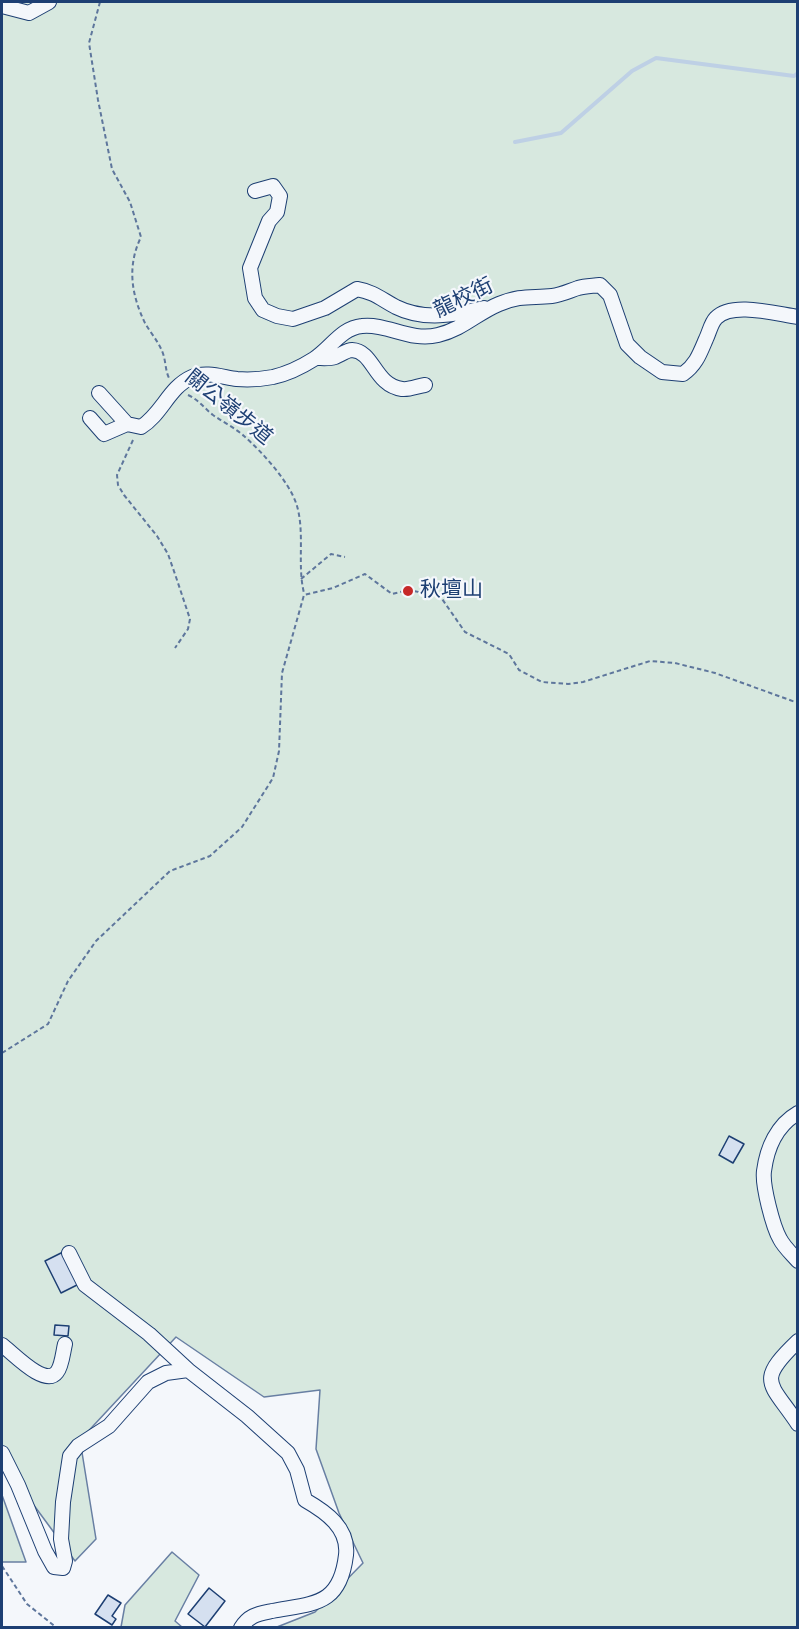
<!DOCTYPE html>
<meta charset="utf-8">
<style>
body{margin:0}
#map{position:relative;width:799px;height:1629px;overflow:hidden;background:#f4f7fb;font-family:"Sofia Sans Condensed",sans-serif}
canvas{display:block}
.frame{position:absolute;inset:0;border:3px solid #1d3f73;pointer-events:none}
</style>
<div id="map">
<canvas width="799" height="1629"></canvas>
<div class="frame"></div>
</div>
<script>
const ctx = document.querySelector('canvas').getContext('2d');
ctx.lineJoin = 'round';
function fill(path, color) { ctx.fillStyle = color; ctx.fill(path, 'evenodd'); }
function stroke(path, color, width, dash) { ctx.strokeStyle = color; ctx.lineWidth = width; ctx.lineCap = dash ? 'butt' : 'round'; ctx.setLineDash(dash || []); ctx.stroke(path); }
function drawText(font, color, halo, rows, align = 'center') {
  ctx.font = font + ' "Sofia Sans Condensed","Noto Sans TC",sans-serif'; ctx.lineWidth = 4.5; ctx.setLineDash([]); ctx.textBaseline = 'middle'; ctx.strokeStyle = halo; ctx.fillStyle = color; for (const [text, x, y, turn = 0] of rows) {
    ctx.save(); ctx.translate(x, y); ctx.rotate((+turn || 0) * Math.PI / 180); ctx.textAlign = isNaN(turn) ? turn : align; if (halo) ctx.strokeText(text, 0, 0); ctx.fillText(text, 0, 0); ctx.restore();
  }
}
const green = new Path2D(`
 M2,2H797V1627H277L315,1612L363,1563L339,1513L316,1449L320,1390L264,1397L176,1337L80,1440L96,1539L75,1561L2,1462Z
 M2,1495L26,1562H2Z
 M172,1552L199,1575L175,1621L182,1627H121L125,1605Z`);
fill(green, '#d7e8df');
stroke(green, '#687fa3', 1.5);
stroke(new Path2D(`
 M515,142L561,133L632,71L656,58L794,76L798,73`), '#bed0e5', 4);
const building = new Path2D(`
 M729,1136L744,1144L733,1163L719,1155Z
 M63,1252L79,1284L61,1293L45,1261Z
 M55,1325L69,1326L68,1336L54,1335Z
 M209,1588L225,1601L205,1627L188,1614Z
 M108,1595L121,1603L112,1616L116,1619L112,1625L95,1614Z`);
fill(building, '#d5e0f0');
stroke(building, '#1d3f73', 1.5);
const minor = new Path2D(`
 M2,6L29,13L49,2
 M255,191L273,186L280,196L277,212L269,221L250,268L255,298L263,310L277,316L293,319L325,308L357,289C374,292 381,299 396,307C424,321 455,315 484,308
 M316,358C322,358 329,359 335,357C340,355 347,350 352,350C374,351 374,385 402,389C409,390 418,386 425,385
 M99,393L127,424L141,427C162,414 169,387 192,377C206,371 222,377 237,379C248,380 262,379 273,377C286,374 303,366 314,359C331,348 341,328 362,326C387,323 410,342 438,335C463,329 477,313 499,304C521,295 530,298 552,296C561,295 569,291 578,288C585,286 593,286 600,285L610,295L627,344L640,357L662,372L683,374C696,365 700,353 706,339C709,333 711,323 716,318C732,301 776,314 798,317
 M90,418L104,434L127,424
 M798,1113C777,1125 767,1148 764,1171C762,1185 773,1227 780,1239C784,1247 792,1254 798,1261
 M69,1253L85,1285L149,1334L188,1370
 M798,1341C755,1382 770,1382 798,1424
 M2,1345C13,1353 45,1388 57,1372C62,1366 63,1352 65,1344
 M2,1453L18,1485L45,1551L54,1567L63,1568L65,1561L61,1539L63,1502L70,1456L78,1446L109,1426L148,1382L166,1373L188,1370L247,1416L288,1453L297,1470L305,1500C326,1512 349,1528 346,1555C340,1606 314,1603 272,1611C258,1614 249,1615 241,1628`);
stroke(minor, '#1d3f73', 16);
stroke(new Path2D(`
 M100,2L89,43L98,100L112,169L130,202L141,237C127,266 131,294 145,323C150,332 158,341 162,351C166,360 165,370 169,378
 M188,395C199,400 204,408 213,415C223,422 235,428 244,436C262,452 290,482 297,506C305,534 297,565 304,593
 M133,440L117,475L118,485L124,495L157,536L168,554L177,580L190,619L188,629L175,648
 M301,579L331,554L345,557
 M2,1053L48,1024L68,981L96,941L170,871L210,856L242,827L273,778L279,751L282,673L304,595L333,588L365,574L392,594L408,590L440,596L465,632L509,654L519,670L542,682L568,684L583,682L650,661L675,663L715,673L798,703
 M2,1566L27,1604L57,1628`), '#5e769c', 2, [4.5, 3]);
stroke(minor, '#f4f7fb', 14);
for (const [x, y, r, color] of [
 [408,591,6,"#c62828"]
]) { const dot = new Path2D(); dot.arc(x, y, r, 0, 2 * Math.PI); ctx.fillStyle = color; ctx.fill(dot); stroke(dot, '#f4f7fb', 2); }
drawText('21px', '#1d3f73', '#f4f7fb', [
 ["龍校街",464,299,-26],
 ["關公嶺步道",228,408,39]
]);
drawText('21px', '#1d3f73', '#f4f7fb', [
 ["秋壇山",420,591]
], 'left');
</script>
